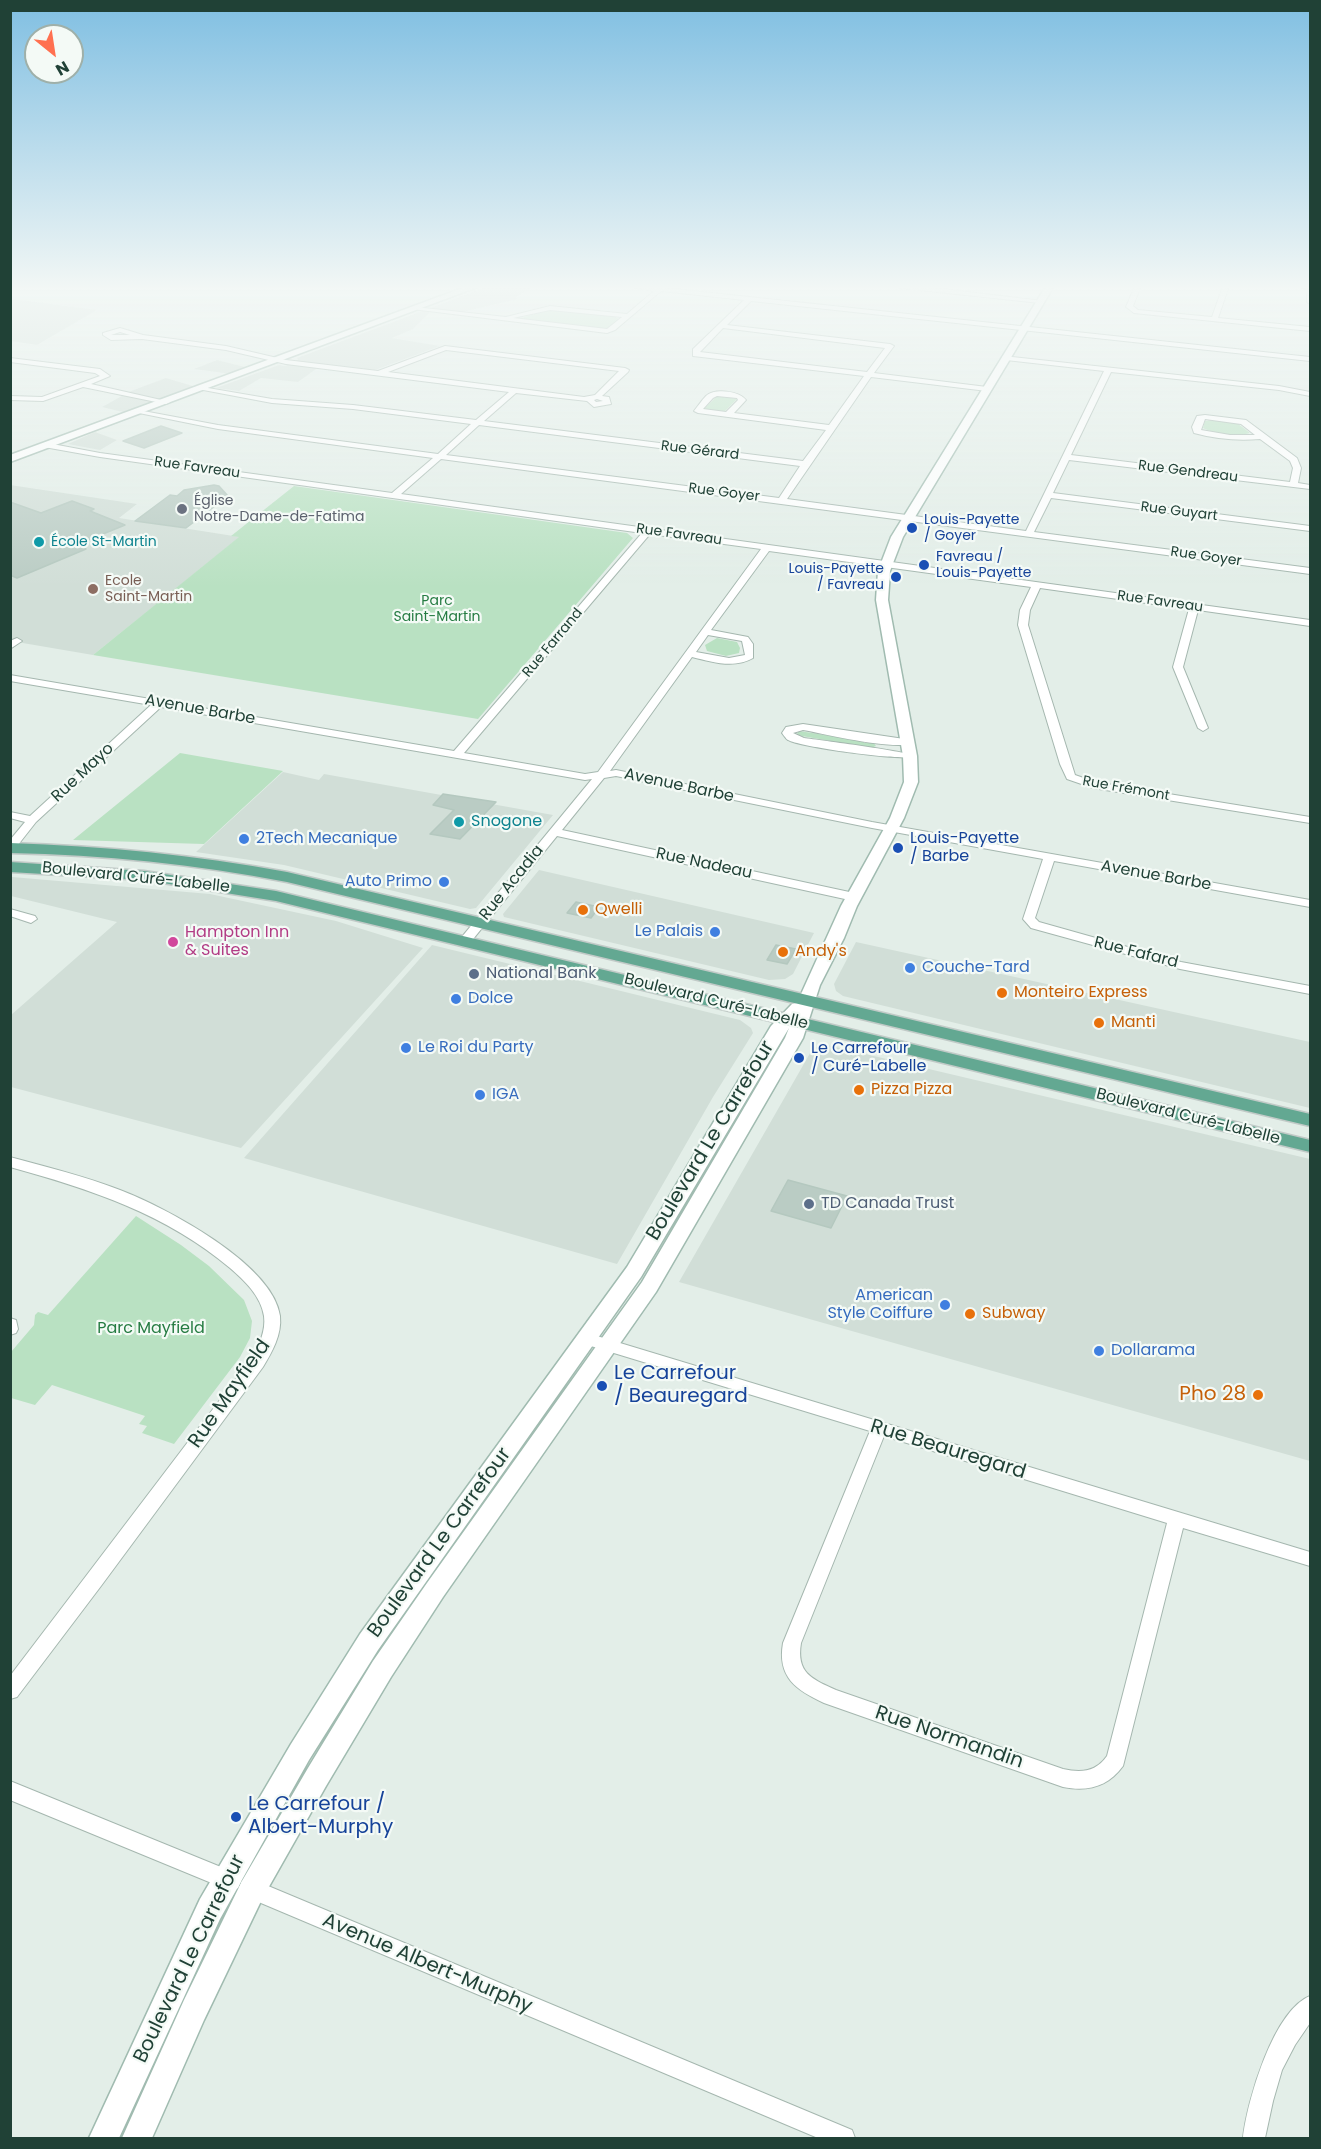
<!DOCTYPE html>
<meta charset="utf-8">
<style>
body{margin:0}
#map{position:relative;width:1321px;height:2149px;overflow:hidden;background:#e3eee8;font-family:Poppins,sans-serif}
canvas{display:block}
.frame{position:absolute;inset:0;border:12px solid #204136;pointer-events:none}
.north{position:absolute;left:24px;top:24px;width:60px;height:60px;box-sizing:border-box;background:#f4faf6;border:2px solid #9fb0a9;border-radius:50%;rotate:150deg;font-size:16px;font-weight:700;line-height:24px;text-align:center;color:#204136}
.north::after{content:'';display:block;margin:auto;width:21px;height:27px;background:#ff7050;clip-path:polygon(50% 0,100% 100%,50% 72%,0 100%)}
</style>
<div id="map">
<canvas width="1321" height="2149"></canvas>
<div class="frame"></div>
<div class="north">N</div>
</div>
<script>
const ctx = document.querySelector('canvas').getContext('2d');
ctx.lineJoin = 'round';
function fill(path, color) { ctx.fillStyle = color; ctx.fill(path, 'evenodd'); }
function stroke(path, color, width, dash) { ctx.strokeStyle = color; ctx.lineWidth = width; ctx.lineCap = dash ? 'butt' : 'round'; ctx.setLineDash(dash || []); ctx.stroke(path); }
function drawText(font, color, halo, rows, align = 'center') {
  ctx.font = font + ' Poppins,sans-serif'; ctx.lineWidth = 4.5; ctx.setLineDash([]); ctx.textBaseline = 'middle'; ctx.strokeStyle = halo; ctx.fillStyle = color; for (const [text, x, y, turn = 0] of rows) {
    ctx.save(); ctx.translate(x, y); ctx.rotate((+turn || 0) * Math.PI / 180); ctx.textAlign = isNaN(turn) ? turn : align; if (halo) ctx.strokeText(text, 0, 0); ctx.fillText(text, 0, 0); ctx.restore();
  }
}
fill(new Path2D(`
 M489,286H534L516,297L518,299L458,313L432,310L413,329L392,338L440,346L375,370L323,364L298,382L261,378L239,391L216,388L279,365L285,366L298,360L297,358Z
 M11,299L44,303L97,310L37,345L11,341Z
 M217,360L249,368L231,374L194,369Z
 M166,378L196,387L123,412L102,407L131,391Z
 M95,432L117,440L100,450L68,444Z
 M10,485L137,504L119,518L240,537L93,655L11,641Z
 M283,772L319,780L324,774L553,815L476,908L470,909L284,865L196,852Z
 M539,870L814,933L793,974L785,979L769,980L504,917L503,914Z
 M12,877L210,894L336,921L423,948L241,1148L11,1087V1015L117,922L11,896Z
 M856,942L1310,1042V1108L843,996L836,991L834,984Z
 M432,945L740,1020L751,1028L753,1033L713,1097L617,1264L244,1158Z
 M823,1044L1310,1159V1461L679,1282L813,1048Z`), '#d1ded7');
fill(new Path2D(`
 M552,309L614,316L619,319L607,329L517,319Z
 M717,396L737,399L724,412L704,409Z
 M1215,420L1237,423L1250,433C1238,437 1214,434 1203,428L1205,421Z
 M294,486L627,533L633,538L478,719L93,655L239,537L231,536Z
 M717,638L737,642L740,648L739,653L726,656L707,651L705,645Z
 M799,731L864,741V743L873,742L876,746L871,748L802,736L797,734Z
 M180,753L283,771L204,844L73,840Z
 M136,1216L181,1245L209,1266L244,1300L252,1321L250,1338L240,1357L174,1444L142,1433L147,1426L139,1424L145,1416L52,1385L35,1405L11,1398V1352L34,1325L35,1315L38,1312L48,1315Z`), '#b9e1c2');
const building = new Path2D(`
 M161,426L182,433L144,448L123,441Z
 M214,485L219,486L228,496L186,528L135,521L170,495L177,496L184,490Z
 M72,501L94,509L90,511L125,525L76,545L86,549L17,578L10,575V502L41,513Z
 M443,794L496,802L460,839L430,834L454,810L433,805Z
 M576,902L599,907L591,918L567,913Z
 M776,945L796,949L787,964L767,960Z
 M788,1180L847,1196L831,1228L771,1211Z`);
fill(building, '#baccc4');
stroke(building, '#b4c8bf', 1.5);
const street = new Path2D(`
 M627,286H664L665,288L1310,357V361L751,301L727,325L890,344L894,346L874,373L987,387L991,389L987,391L871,377L787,499L1026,531L1104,371L1006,360L1002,358L1003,356L1279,386L1310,392V396L1279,390L1111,372L1071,455L1290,482L1293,468L1290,461L1260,439C1238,441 1216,439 1194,433L1192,427L1197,416L1205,415L1246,420L1297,458L1301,468L1298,483L1310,485V489L1069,460L1053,493L1310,526V531L1051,498L1034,532L1310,568V574L441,459L401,494L1310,620V626L1198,610L1183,667L1208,728L1203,731L1198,728L1173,667L1189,609L1040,588L1030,610L1028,625L1075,775L1095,782L1310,817V823L1093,788L1067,779L1060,764L1018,625L1020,610L1031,587L769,551L711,630L748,637L753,644V658C734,669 712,662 692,657L610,771L616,770L872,822L1310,900V907L1054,861L1035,918L1039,922L1181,962L1310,986V994L1180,969L1031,928L1023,919L1043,859L872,828L616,776L604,778L562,830L854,893L860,897L854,901L557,836L469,944H461L459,941L461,938L592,779L585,780L161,707L36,822L14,850L10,851V840L25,822L10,818V812L30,816L151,705L10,681V675L454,751L642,533L100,457L44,447V443H47L100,453L392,493L433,458L218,429L134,412L138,410L218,425L438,454L471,424L353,409L272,403L198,389L202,387L272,399L353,405L476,420L509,392L286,364L226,350L142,339L111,340L103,335V333L120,328L143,335L226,346L286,360L378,371L445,346L625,368L629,370L628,372L602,396L609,397L611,404L594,407L587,401L516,393L484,421L803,461L826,430L698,413L694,411C698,406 702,400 706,396C715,388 739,391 746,400L734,413L829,425L864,376L693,356V349L744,300L661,291L615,330L607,333L412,309L415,307L506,317L550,306L627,314L654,291ZM550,310L622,317L607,329L513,318ZM723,328L885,348L867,372L700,352ZM120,332L130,335H111ZM446,350L619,371L595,395L584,397L388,372ZM717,396L737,398L738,400L726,412L703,409L713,398ZM597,399L603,401L596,402L594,400ZM1205,419L1241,424L1255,435H1230L1201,430ZM479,425L800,466L779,498L446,455ZM650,534L761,549L598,772L585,774L464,753ZM708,635L742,641L745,655L729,658L696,652Z
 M897,286H917L1043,301L1040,303L900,288Z
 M1135,286H1141L1133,306L1138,310L1212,317L1223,286H1229L1218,318L1310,327V331L1134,313L1126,307Z
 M1295,286H1310V289Z
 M1310,291V304L1307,302V293Z
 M10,358L100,369L110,376L91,384L170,402L166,404L83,387L43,401L10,400V396L42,397L100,376L95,373L10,362Z
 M17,638L22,641L10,649V641Z
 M803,724L911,740V744C887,749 830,735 803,730L793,733L804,738C819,740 911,752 915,756C907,762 800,747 788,740C786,739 783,734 782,733L786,727Z
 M10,909L35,916L37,919L31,923L10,916Z
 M10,1157C47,1167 84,1176 120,1190C165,1207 273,1264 280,1316C282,1335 272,1352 263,1367L101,1586L17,1697L10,1699V1676L251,1359C259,1346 266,1331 264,1316C261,1296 244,1280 230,1268C166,1214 90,1189 10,1167Z
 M10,1318L16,1320L18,1329L16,1333L10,1335Z
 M587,1333L1310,1552V1566L1183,1528L1123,1766C1108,1787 1087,1792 1063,1787L824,1703C796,1690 777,1677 783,1643L870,1431L581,1343L579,1339L581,1335ZM884,1436L1167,1523L1107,1756C1096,1772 1081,1773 1063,1769L836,1690C812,1679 796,1673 801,1643Z
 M10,1781L238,1874L241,1881L238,1888L231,1891L10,1800Z
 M249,1878L852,2130L855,2138H818L242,1895L239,1888L242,1881Z
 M1310,1996V2023L1295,2045L1282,2070L1273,2101L1265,2138H1243C1247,2102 1273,2011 1310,1996Z`);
const secondary = new Path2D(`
 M468,286H480L10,462V455Z
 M1046,286H1054L903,537L890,571L888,600L917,756L918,782L904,818L857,906L844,938L820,985L803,1038L656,1292L443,1597L391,1677L326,1786L262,1899L204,2020L152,2138H122L184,2000L242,1881L308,1768L373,1661L427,1583L642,1282L785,1038L789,1028L641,1277L378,1650L309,1760L220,1919L119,2138H89L200,1899L291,1744L360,1634L627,1267L771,1026L792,1004L797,1003L841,906L890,818L904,782L903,756L876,600L878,571L891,537Z`);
const primary = new Path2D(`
 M10,843C104,846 195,855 287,872L1310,1114V1126L287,882C195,864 104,855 10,853Z
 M10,862L144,871L276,891L1310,1140V1152L276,901L144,880L10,872Z`);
stroke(street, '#a5b7af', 2);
stroke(secondary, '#a0bbb0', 3);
stroke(primary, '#c1cac7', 3);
fill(street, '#fff');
fill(secondary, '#fff');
fill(primary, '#63a892');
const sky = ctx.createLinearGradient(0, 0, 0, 587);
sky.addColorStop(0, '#80bfe2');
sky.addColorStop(0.49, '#f2f7f5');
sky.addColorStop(1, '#f2f7f500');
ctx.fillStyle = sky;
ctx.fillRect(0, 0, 1321, 587);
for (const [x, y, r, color] of [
 [182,509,6,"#6b7280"],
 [912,528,6,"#1a4fb4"],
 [39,542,6,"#0f9aa8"],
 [924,565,6,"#1a4fb4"],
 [896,577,6,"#1a4fb4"],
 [93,589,6,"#8d6e63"],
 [459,822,6,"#0f9aa8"],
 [244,839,6,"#3f7fe0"],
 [898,848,6,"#1a4fb4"],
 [444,882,6,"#3f7fe0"],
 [583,910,6,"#e8710a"],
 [715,932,6,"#3f7fe0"],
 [173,942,6,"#d1479c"],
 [783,952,6,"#e8710a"],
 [910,968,6,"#3f7fe0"],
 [474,974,6,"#5c6f8a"],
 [1002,993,6,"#e8710a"],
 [456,999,6,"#3f7fe0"],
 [1099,1023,6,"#e8710a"],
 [406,1048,6,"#3f7fe0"],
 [799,1058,6,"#1a4fb4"],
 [859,1090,6,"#e8710a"],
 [480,1095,6,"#3f7fe0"],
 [809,1204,6,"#5c6f8a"],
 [945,1305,6,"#3f7fe0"],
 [970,1314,6,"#e8710a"],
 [1099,1351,6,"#3f7fe0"],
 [602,1386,6,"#1a4fb4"],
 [1258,1395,6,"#e8710a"],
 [236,1817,6,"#1a4fb4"]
]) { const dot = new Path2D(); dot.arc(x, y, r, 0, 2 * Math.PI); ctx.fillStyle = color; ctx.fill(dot); stroke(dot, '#f4faf6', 2); }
drawText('14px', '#204136', '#f4faf6', [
 ["Rue Gérard",700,451,7],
 ["Rue Favreau",197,468,8],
 ["Rue Gendreau",1188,472,7],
 ["Rue Goyer",724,493,7],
 ["Rue Guyart",1179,512,7],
 ["Rue Favreau",679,535,8],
 ["Rue Goyer",1206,557,8],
 ["Rue Favreau",1160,602,8],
 ["Rue Farrand",553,643,-50],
 ["Rue Frémont",1126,789,10]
]);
drawText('14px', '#5b616d', '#f4faf6', [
 ["Église",194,501],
 ["Notre-Dame-de-Fatima",194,517]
], 'left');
drawText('14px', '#164399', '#f4faf6', [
 ["Louis-Payette",924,520],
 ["/ Goyer",924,536],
 ["Favreau /",936,557],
 ["Louis-Payette",936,573],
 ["Louis-Payette",884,569,"right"],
 ["/ Favreau",884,585,"right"]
], 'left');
drawText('14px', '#0d838f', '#f4faf6', [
 ["École St-Martin",51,542]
], 'left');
drawText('14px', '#785e54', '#f4faf6', [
 ["Ecole",105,581],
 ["Saint-Martin",105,597]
], 'left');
drawText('14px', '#267c43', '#f4faf6', [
 ["Parc",437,601],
 ["Saint-Martin",437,617]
]);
drawText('16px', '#204136', '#f4faf6', [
 ["Avenue Barbe",200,710,10],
 ["Rue Mayo",83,773,-43],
 ["Avenue Barbe",679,786,12],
 ["Rue Nadeau",704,864,12],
 ["Avenue Barbe",1156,876,10],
 ["Boulevard Curé-Labelle",136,878,6],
 ["Rue Acadia",512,883,-51],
 ["Rue Fafard",1136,953,14],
 ["Boulevard Curé-Labelle",716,1002,14],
 ["Boulevard Curé-Labelle",1188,1117,14]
]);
drawText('16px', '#0d838f', '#f4faf6', [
 ["Snogone",471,822]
], 'left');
drawText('16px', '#366cbe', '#f4faf6', [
 ["2Tech Mecanique",256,839],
 ["Auto Primo",432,882,"right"],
 ["Le Palais",703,932,"right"],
 ["Couche-Tard",922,968],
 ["Dolce",468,999],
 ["Le Roi du Party",418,1048],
 ["IGA",492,1095],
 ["American",933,1296,"right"],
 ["Style Coiffure",933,1314,"right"],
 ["Dollarama",1111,1351]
], 'left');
drawText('16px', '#164399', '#f4faf6', [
 ["Louis-Payette",910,839],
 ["/ Barbe",910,857],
 ["Le Carrefour",811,1049],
 ["/ Curé-Labelle",811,1067]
], 'left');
drawText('16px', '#c56008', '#f4faf6', [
 ["Qwelli",595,910],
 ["Andy's",795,952],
 ["Monteiro Express",1014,993],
 ["Manti",1111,1023],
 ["Pizza Pizza",871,1090],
 ["Subway",982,1314]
], 'left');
drawText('16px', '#b23c85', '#f4faf6', [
 ["Hampton Inn",185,933],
 ["& Suites",185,951]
], 'left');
drawText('16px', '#4e5e75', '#f4faf6', [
 ["National Bank",486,974],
 ["TD Canada Trust",821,1204]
], 'left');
drawText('16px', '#267c43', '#f4faf6', [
 ["Parc Mayfield",151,1329]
]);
drawText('20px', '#204136', '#f4faf6', [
 ["Boulevard Le Carrefour",711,1141,-59],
 ["Rue Mayfield",230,1394,-55],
 ["Rue Beauregard",948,1450,17],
 ["Boulevard Le Carrefour",440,1543,-54],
 ["Rue Normandin",949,1738,19],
 ["Boulevard Le Carrefour",190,1959,-64],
 ["Avenue Albert-Murphy",427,1964,23]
]);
drawText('20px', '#164399', '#f4faf6', [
 ["Le Carrefour",614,1374],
 ["/ Beauregard",614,1397],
 ["Le Carrefour /",248,1805],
 ["Albert-Murphy",248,1828]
], 'left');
drawText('20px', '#c56008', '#f4faf6', [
 ["Pho 28",1246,1395]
], 'right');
</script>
